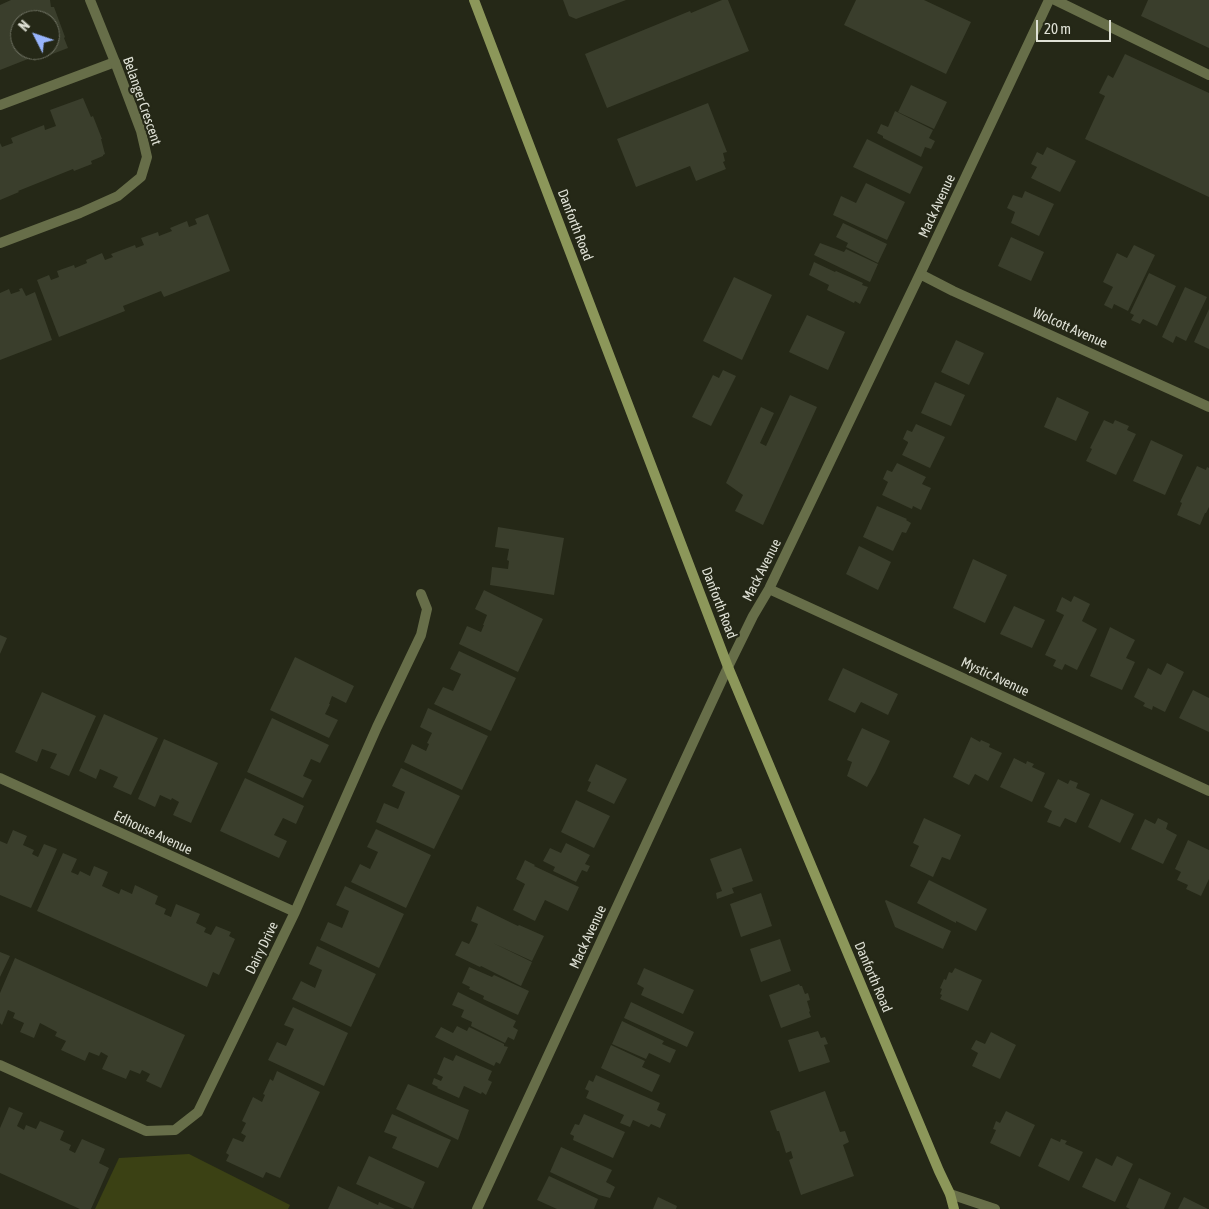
<!DOCTYPE html>
<style>
body{margin:0}
#map{position:relative;width:1209px;height:1209px;overflow:hidden;background:#252817;font-family:"Asap Condensed",sans-serif}
canvas{display:block}
.north{position:absolute;left:10px;top:10px;width:50px;height:50px;box-sizing:border-box;background:#252817;border:1px solid #6f7263;border-radius:50%;rotate:311deg;font-size:14px;font-weight:700;line-height:20px;text-align:center;color:#dfe1d6}
.north::after{content:'';display:block;margin:auto;width:18px;height:22px;background:#98b5fd;clip-path:polygon(50% 0,100% 100%,50% 72%,0 100%)}
.scale{position:absolute;left:1036px;top:20px;width:75px;height:22px;box-sizing:border-box;border:2px solid #dfe1d6;border-top:0;padding-left:6px;font-size:15px;line-height:18px;white-space:nowrap;color:#dfe1d6;-webkit-text-stroke:4px #252817;paint-order:stroke}
</style>
<div id="map">
<canvas width="1209" height="1209"></canvas>
<div class="north">N</div>
<div class="scale">20 m</div>
</div>
<script>
const ctx = document.querySelector('canvas').getContext('2d');
ctx.lineJoin = 'round';
function fill(path, color) { ctx.fillStyle = color; ctx.fill(path, 'evenodd'); }
function stroke(path, color, width, dash) { ctx.strokeStyle = color; ctx.lineWidth = width; ctx.lineCap = dash ? 'butt' : 'round'; ctx.setLineDash(dash || []); ctx.stroke(path); }
function drawText(font, color, halo, rows, align = 'center') {
  ctx.font = font + ' "Asap Condensed",sans-serif'; ctx.lineWidth = 4.5; ctx.setLineDash([]); ctx.textBaseline = 'middle'; ctx.strokeStyle = halo; ctx.fillStyle = color; for (const [text, x, y, turn = 0] of rows) {
    ctx.save(); ctx.translate(x, y); ctx.rotate((+turn || 0) * Math.PI / 180); ctx.textAlign = isNaN(turn) ? turn : align; if (halo) ctx.strokeText(text, 0, 0); ctx.fillText(text, 0, 0); ctx.restore();
  }
}
fill(new Path2D(`
 M189,1154L290,1205L288,1209H95L119,1158Z`), '#3b4114');
fill(new Path2D(`
 M11,0H50L51,7H54L65,37L64,38L68,48L34,61L33,57L0,70V5ZM20,20H50V50H20Z
 M563,0H626L576,19L569,16Z
 M722,0H728L749,51L607,108L585,54L690,11L691,13Z
 M856,0H924L971,22L946,74L844,25Z
 M1148,0H1209V48L1141,16Z
 M1125,54L1209,93V197L1085,139L1105,96L1099,93L1108,75L1113,78Z
 M911,85L947,102L934,129L898,112Z
 M83,98L91,117L93,116L102,139H101L105,154L103,155V156L91,161L92,164L74,171L73,169L18,191L19,192L0,200V143L2,147L13,143L11,138L44,125L45,130L56,126L50,110Z
 M708,103L727,152L723,153L725,161L723,162L726,169L696,181L690,166L636,187L617,139Z
 M895,111L933,130L929,138L935,141L931,149L925,147L921,157L883,138V136L877,133L881,124L888,127Z
 M867,139L923,167L910,194L853,167Z
 M1047,147L1076,161L1060,192L1031,178L1037,167L1031,164L1037,152L1043,155Z
 M866,183L905,202L887,240L833,215L841,196L856,203Z
 M1025,191L1054,204L1039,236L1011,223L1015,212L1007,208L1013,195L1022,198Z
 M208,214L230,271L164,297L161,291L123,306L125,311L59,337L37,280L49,275L51,280L59,277L57,271L74,265L75,268L87,263L86,260L102,253L105,260L113,257L111,254L135,245L136,248L144,245L141,238L158,232L159,236L172,231L170,228L187,221L189,227L197,224L195,219Z
 M843,223L887,244L878,263L846,247L848,243L836,237Z
 M1011,237L1044,252L1031,281L998,266Z
 M820,243L844,252L846,249L878,264L870,282L814,255Z
 M1134,245L1155,255L1128,311L1114,304L1112,309L1104,305L1113,287L1103,282L1117,253L1127,258Z
 M814,262L835,272L836,271L863,283L862,285L868,287L860,304L855,301L854,303L827,290L829,285L809,275Z
 M1149,273L1176,286L1157,326L1143,319L1140,324L1131,320L1134,315L1130,313Z
 M734,277L772,295L742,360L703,341Z
 M1185,287L1207,297L1186,341L1176,336L1173,343L1162,337Z
 M22,288L26,296L35,292L52,340L0,360V293L9,289L11,294L20,291L19,289Z
 M1209,309V349L1194,342Z
 M807,315L845,332L828,370L789,352Z
 M956,340L984,353L969,385L941,372Z
 M723,370L736,376L711,426L692,417L713,375L719,378Z
 M935,382L965,395L951,426L921,413Z
 M790,395L817,407L763,525L735,511L743,495L726,483L761,407L774,413L760,443L766,446Z
 M1057,397L1089,412L1076,441L1044,427Z
 M1104,420L1113,424L1115,420L1129,426L1127,430L1136,434L1116,475L1086,461L1092,449L1090,448Z
 M916,424L945,437L930,468L902,455L908,443V442L903,439L907,430L912,432Z
 M1151,440L1183,455L1165,495L1133,481Z
 M897,463L926,477L922,484L931,488L921,510L913,506L912,509L882,495L888,482L883,479L887,470L892,472Z
 M1197,466L1206,470L1207,467L1209,468V507L1206,513H1205L1200,525L1177,515L1182,503L1180,502Z
 M877,506L907,519L906,520L911,523L906,533L902,532L893,551L863,537Z
 M498,527L564,538L554,595L490,585L492,567L508,569L509,561L507,560L509,549L495,547Z
 M859,546L891,562L878,590L846,574Z
 M973,559L1007,575L985,623L953,608Z
 M484,590L543,619L518,672L459,644L467,626L481,632L484,625H483L487,615L475,609Z
 M1074,596L1090,604L1082,621L1097,629L1077,670L1065,664L1062,670L1053,666L1056,660L1045,655L1064,615L1056,611L1062,597L1071,602Z
 M1014,606L1045,620L1032,648L1000,634Z
 M1110,627L1135,640L1126,658L1135,662L1122,690L1090,676Z
 M0,635L7,638L0,654Z
 M459,651L516,678L491,731L434,704L443,687L453,691L461,674L450,669Z
 M295,657L354,686L346,703L332,696L329,704H330L325,714L338,720L329,738L270,710Z
 M1167,663L1184,672L1165,712L1153,706L1152,710L1143,706L1145,703L1134,697L1148,668L1161,675Z
 M843,668L898,694L888,715L861,702L855,713L828,700Z
 M1193,690L1209,698V732L1179,718Z
 M42,692L96,716L69,776L50,768L57,754L42,749L37,762L15,752Z
 M428,708L488,736L462,790L404,762L412,744L426,751L429,744L427,743L432,733L420,727Z
 M104,714L158,738L131,795L113,787L118,777L100,769L96,779L79,771Z
 M272,718L329,745L320,763L311,759L303,776L312,780L303,798L247,772Z
 M862,728L890,741L875,773L867,787L847,776L852,762L847,760Z
 M971,737L980,742L981,740L990,744L989,747L1002,753L988,781L975,774L969,785L953,777Z
 M164,739L218,763L191,823L173,815L179,802L172,798L171,800L160,795L155,807L138,799Z
 M1014,758L1026,764L1027,761L1034,764L1032,767L1045,773L1032,802L1000,787Z
 M596,764L627,779L614,804L587,791L591,782L588,781Z
 M401,768L460,796L434,849L376,822L384,803L398,809L405,792L392,786Z
 M245,778L304,806L296,824L283,818L274,835L287,841L279,858L220,831Z
 M1058,779L1068,784L1070,780L1078,783L1076,788L1090,794L1076,823L1065,818L1060,827L1047,822L1052,811L1044,807Z
 M1101,799L1134,814L1120,843L1088,827Z
 M576,800L610,816L594,848L561,832Z
 M924,818L961,835L950,860L942,857L933,877L910,866L919,846L913,843Z
 M1158,818L1168,823L1166,829L1177,835L1163,864L1131,849L1145,819L1155,824Z
 M376,829L431,855L406,908L351,882L360,864L370,869L378,852L367,847Z
 M13,830L27,836L23,845L34,850L32,854L38,857L44,844L57,849L31,908L0,895V841L7,844Z
 M1188,840L1209,850V879L1201,896L1186,889L1188,885L1177,880L1181,872L1175,869Z
 M566,843L590,855L585,864L590,866L587,872L582,870L576,882L553,871L555,867L543,861L550,848L561,853Z
 M741,848L753,881L732,888L734,893L717,899L716,893L722,891L710,859Z
 M63,853L77,859L71,872L78,875L80,871L90,876L94,866L108,872L102,886L119,894L121,889L132,894L135,885L158,896L155,904L166,909L164,914L171,917L176,904L200,914L196,923L206,928L204,932L211,935L216,926L231,932L229,936L235,939L219,975L213,972L207,987L37,911Z
 M525,860L535,865L534,866L579,887L568,911L545,900L535,921L513,910L525,884L516,879Z
 M929,880L987,909L976,931L956,921V923L917,903Z
 M345,886L404,914L379,968L320,940L328,922L342,928L345,921L349,911L336,905Z
 M761,893L772,926L741,937L730,904Z
 M886,900L951,931L943,949L895,927L885,901Z
 M477,906L518,926L519,925L544,936L532,961L493,943L532,962L521,986L481,966L480,967L455,955L462,941L469,944L474,934L478,924L471,921Z
 M780,939L791,971L761,982L750,949Z
 M317,946L376,974L351,1027L292,999L301,981L315,988L322,970L309,964Z
 M0,952L10,956L0,977Z
 M15,958L185,1035L161,1088L146,1081L150,1074L142,1070L140,1074L130,1070L126,1079L102,1069L108,1056L101,1052L99,1056L89,1052L85,1061L61,1050L66,1041L55,1036L57,1032L40,1023L34,1038L20,1032L24,1023L13,1018L15,1013L8,1010L2,1025L0,1023V993Z
 M469,967L492,977L494,975L529,991L518,1015L483,999L484,996L469,989L470,987L462,983Z
 M644,968L694,990L683,1014L641,995L644,988L637,984Z
 M955,968L982,980L968,1011L940,999L942,995L940,994L942,989L940,988L944,979L946,980L949,972L952,973Z
 M799,984L800,986H802L805,994L808,993L810,1000L807,1001L810,1011L809,1012L811,1017L781,1028L769,995Z
 M458,992L516,1021L513,1027L518,1030L514,1040L508,1037L505,1043L471,1026L472,1022L461,1017L464,1010L452,1005Z
 M631,1002L694,1032L687,1047L624,1018Z
 M293,1007L348,1033L324,1086L268,1060L277,1042L286,1046L294,1029L284,1025Z
 M622,1021L664,1041L662,1044L676,1050L670,1063L649,1053L646,1059L612,1044Z
 M457,1026L467,1031L469,1027L504,1044V1046L508,1047L500,1064L496,1062L494,1066L435,1037L441,1027L453,1033Z
 M818,1031L821,1038L825,1037L828,1044L824,1045L830,1062L799,1072L788,1040Z
 M991,1032L1016,1045L1000,1079L972,1066L978,1053L971,1049L976,1040L985,1044Z
 M611,1045L645,1061L642,1067L660,1075L652,1092L601,1068Z
 M456,1055L492,1071L488,1080L492,1082L486,1095L482,1092L481,1094L464,1086L459,1098L437,1088L438,1087L432,1084L434,1078L441,1081L443,1077L437,1074L444,1057L453,1061Z
 M277,1071L320,1092L280,1178L266,1172L263,1178L226,1161L229,1155L226,1153L233,1138L243,1142L246,1136L241,1133L246,1123L242,1121L253,1097L262,1102L265,1095L263,1094L270,1079L273,1081Z
 M596,1075L660,1103L657,1110L666,1114L660,1128L651,1124L649,1127L633,1120L630,1127L620,1123L624,1115L586,1098L589,1091L585,1089L589,1080L593,1082Z
 M408,1084L469,1110L458,1140L396,1109Z
 M825,1091L840,1132L845,1131L849,1142L843,1145L854,1176L801,1195L789,1160L793,1158L791,1151L786,1153L779,1131H777L770,1111Z
 M9,1107L23,1113L17,1126L24,1130L26,1125L36,1129L40,1121L64,1131L60,1140L71,1145L69,1150L75,1153L82,1139L105,1149L99,1163L109,1168L91,1209H80L0,1173V1128Z
 M1006,1111L1035,1125L1020,1157L990,1143L996,1130L993,1129L996,1121L1000,1123Z
 M392,1114L451,1140L438,1168L392,1148L397,1137L384,1132Z
 M584,1114L625,1132L613,1158L573,1140L574,1136L570,1134L575,1124L579,1125Z
 M1051,1138L1060,1142L1061,1139L1067,1141L1065,1144L1083,1152L1069,1181L1038,1166Z
 M561,1147L612,1170L606,1182L615,1187L610,1198L599,1195L550,1172Z
 M369,1156L425,1182L413,1209L356,1184Z
 M1117,1156L1133,1164L1115,1202L1082,1187L1096,1158L1112,1166Z
 M549,1176L598,1199L594,1209H557L537,1200Z
 M1139,1178L1171,1193L1164,1209H1130L1126,1207Z
 M338,1186L378,1205L379,1202L395,1209H328Z
 M658,1197L677,1206L676,1209H653Z
 M1184,1197L1208,1209H1178Z`), '#3a3e2c');
stroke(new Path2D(`
 M1055,0L1209,75
 M0,105L115,62`), '#676e49', 10);
stroke(new Path2D(`
 M0,243L80,213L118,196L141,177L147,157L141,131L115,62L90,0
 M920,274L953,291L1209,407
 M769,589L1209,791
 M0,778L295,912
 M0,1065L146,1131L175,1130L198,1112L295,912L377,727L421,635L427,609L421,594
 M950,1194L995,1209
 M477,1209L728,667L753,616L769,589L920,274L1049,0`), '#676e49', 10);
stroke(new Path2D(`
 M474,0L728,667L939,1171L950,1194L954,1209`), '#8c975a', 10);
drawText('14px', '#dfe1d6', '#252817', [
 ["Belanger Crescent",142,101,71],
 ["Mack Avenue",937,206,-65],
 ["Danforth Road",575,225,69],
 ["Wolcott Avenue",1070,328,24],
 ["Mack Avenue",762,570,-63],
 ["Danforth Road",719,603,69],
 ["Mystic Avenue",995,677,25],
 ["Edhouse Avenue",153,833,25],
 ["Mack Avenue",588,937,-65],
 ["Dairy Drive",262,948,-64],
 ["Danforth Road",873,977,67]
]);
</script>
